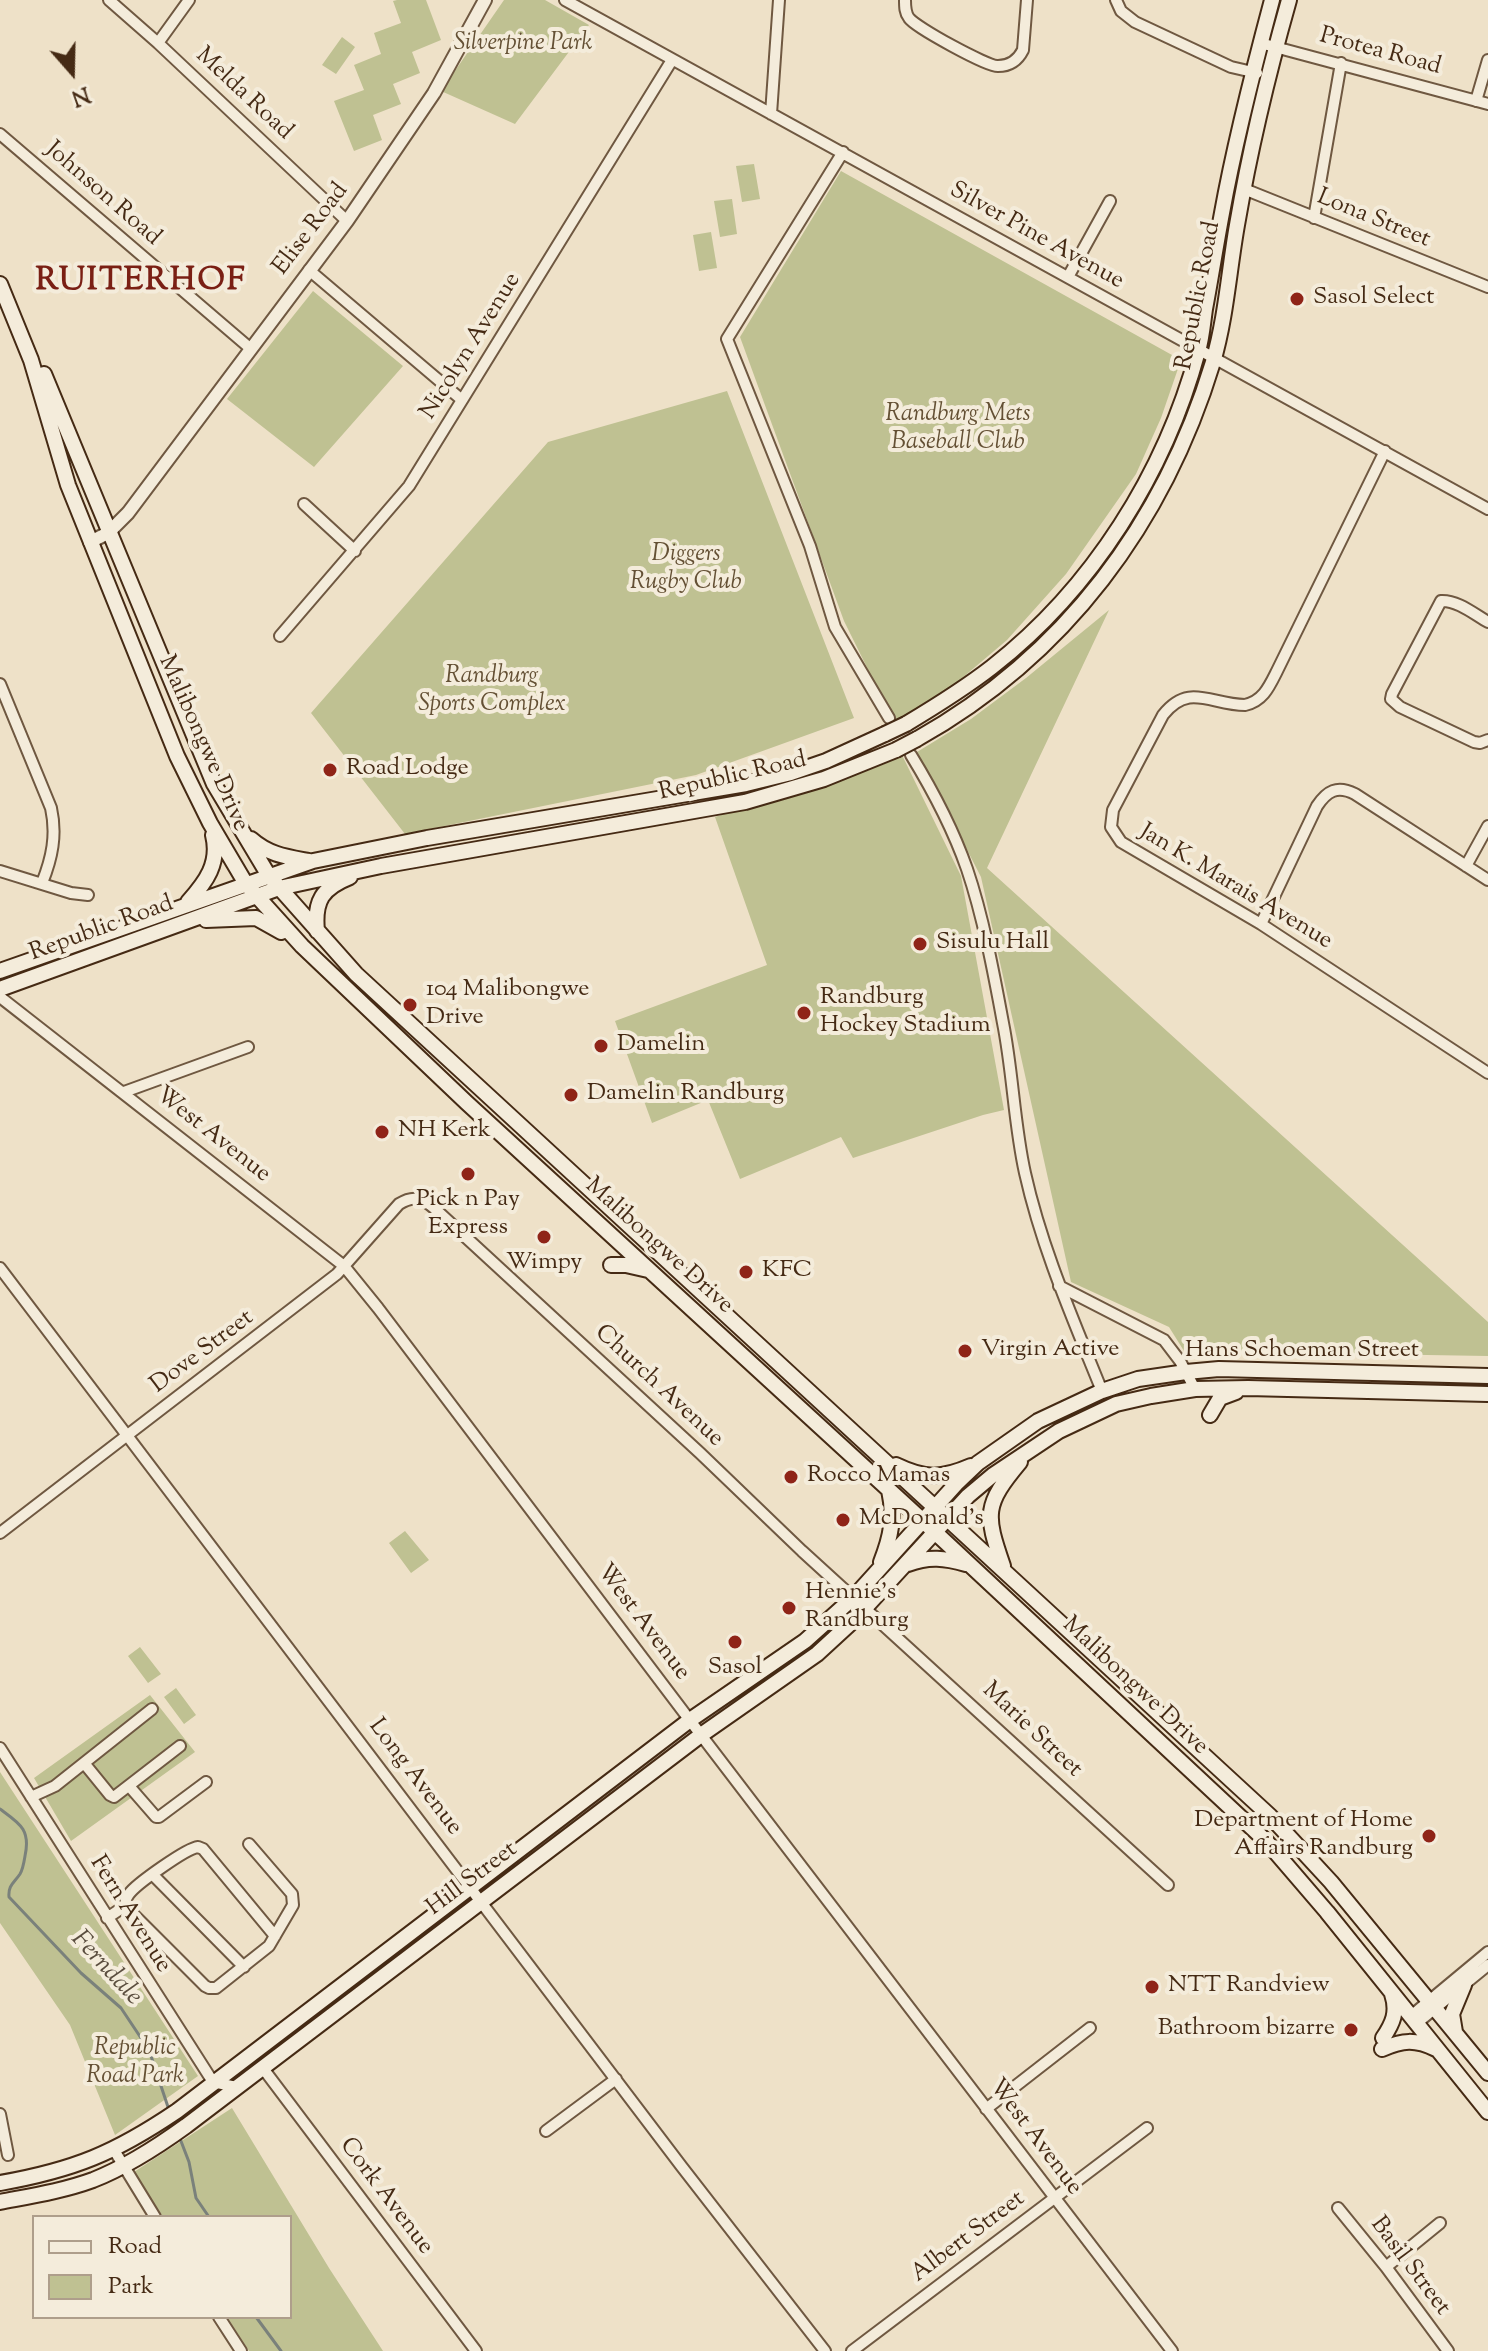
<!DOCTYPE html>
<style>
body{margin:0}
#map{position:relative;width:1488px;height:2351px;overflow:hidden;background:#eee1c8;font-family:"Sorts Mill Goudy",serif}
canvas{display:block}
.legend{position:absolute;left:32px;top:2215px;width:260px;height:104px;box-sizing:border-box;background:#f4ecdb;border:2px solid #ae9e8b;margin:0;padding:10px 14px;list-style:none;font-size:24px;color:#452a14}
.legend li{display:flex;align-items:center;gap:16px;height:40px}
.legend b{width:40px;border:2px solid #ae9e8b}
.north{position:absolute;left:32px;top:32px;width:80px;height:80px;-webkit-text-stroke:6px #f4ecdb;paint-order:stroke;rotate:160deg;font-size:22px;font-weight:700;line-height:32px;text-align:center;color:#452a14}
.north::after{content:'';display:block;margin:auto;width:28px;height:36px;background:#452a14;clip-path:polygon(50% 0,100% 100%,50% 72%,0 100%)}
</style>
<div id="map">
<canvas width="1488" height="2351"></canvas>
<ul class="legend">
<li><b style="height:10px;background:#f4ecdb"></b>Road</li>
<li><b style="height:22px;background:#bfc192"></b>Park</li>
</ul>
<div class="north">N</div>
</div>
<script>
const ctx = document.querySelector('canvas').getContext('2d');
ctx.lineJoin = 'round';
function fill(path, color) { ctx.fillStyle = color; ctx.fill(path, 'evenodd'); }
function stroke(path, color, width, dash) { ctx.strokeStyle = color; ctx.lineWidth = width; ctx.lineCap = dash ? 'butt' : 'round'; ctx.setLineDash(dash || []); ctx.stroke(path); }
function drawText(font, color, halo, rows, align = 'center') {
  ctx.font = font + ' "Sorts Mill Goudy",serif'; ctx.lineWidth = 8; ctx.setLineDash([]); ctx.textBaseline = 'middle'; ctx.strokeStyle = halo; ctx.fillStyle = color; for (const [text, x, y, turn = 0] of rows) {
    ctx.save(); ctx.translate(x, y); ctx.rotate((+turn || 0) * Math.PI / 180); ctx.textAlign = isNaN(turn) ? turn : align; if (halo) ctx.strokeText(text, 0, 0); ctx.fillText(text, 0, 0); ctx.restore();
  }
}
fill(new Path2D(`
 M397,0H426L441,40L412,52L420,73L393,84L401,104L373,115L382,140L354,151L334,101L364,90L354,65L381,54L374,33L401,23L393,1Z
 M504,0H545L589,25L515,124L441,91Z
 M342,37L355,47L336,74L322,65Z
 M754,164L760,199L742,202L736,166Z
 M841,171L1181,360L1161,418L1136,474L1066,574L1007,640L955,684L894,722L844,621L740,337Z
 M732,199L737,234L720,237L714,201Z
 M711,232L717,268L699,271L693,235Z
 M313,291L403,366L314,467L227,399Z
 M727,391L854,718L696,775L405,834L311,713L548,442Z
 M1109,610L987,868L1488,1322V1356L1184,1351L1169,1327L1071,1282L981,877L917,752L971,719L1026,678Z
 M902,755L961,876L1004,1110L983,1115L853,1158L841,1137L740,1179L708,1100L652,1123L615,1021L767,965L715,817Z
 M405,1531L429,1560L411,1573L389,1543Z
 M140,1647L161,1674L148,1683L128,1656Z
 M176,1688L196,1715L184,1724L164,1697Z
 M150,1695L195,1752L71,1841L34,1778Z
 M0,1772L198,2076L115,2135L70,2025L0,1923Z
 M232,2108L329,2268L383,2351H249L227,2317H290V2217H163L134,2172Z`), '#bfc192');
stroke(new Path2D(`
 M0,1809C19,1823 31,1829 25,1856C24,1862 23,1869 20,1874C14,1883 8,1885 9,1897L81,1973L121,2008L149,2050L169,2110
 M179,2136L189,2162L196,2198L209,2217
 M256,2317L281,2351`), '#7a817b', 3);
const minor = new Path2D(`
 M109,0L158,43L347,221
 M565,0C872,171 1180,340 1488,509
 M905,0C905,7 905,13 909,18C915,27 988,67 998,66C1010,66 1018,60 1023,50L1027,0
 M1116,0L1121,11L1135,22L1231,67L1257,73
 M158,43L189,0
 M1260,43L1488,104
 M1476,101L1488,60
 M771,114L779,0
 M0,134L251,349
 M843,152L727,339L810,546L835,627L889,718
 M1244,189L1488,287
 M1314,218L1341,63
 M309,270L462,400
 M1068,277L1110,201
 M1385,451L1277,671C1269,687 1263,701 1245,705C1211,705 1189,682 1163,715L1113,810L1111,827L1121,842L1261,924L1488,1073
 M304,504L355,551
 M1488,622C1474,614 1457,600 1441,601L1392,694L1391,699L1400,707L1474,742L1480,743L1488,740
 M280,636L409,486L672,60
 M0,684L51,808C57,835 52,858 42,883
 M911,755C933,791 953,829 967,869C983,916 994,974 1003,1023C1013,1073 1014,1124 1025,1173C1042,1249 1073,1319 1102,1391
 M1466,866L1488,826
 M0,871L71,893L88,895
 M1261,924L1317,806C1327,791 1337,785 1355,794L1488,880
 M0,997L344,1266L378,1308L701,1735L1172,2351
 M124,1092L248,1047
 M0,1268L682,2167L825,2351
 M1059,1286L1164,1340L1180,1361L1195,1389
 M0,1533L337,1274L399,1204C413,1195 422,1198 434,1208L700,1453L802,1551L1168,1885
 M0,1748L213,2082L236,2087
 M84,1763L110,1795L114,1797L180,1746
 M129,1786L156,1817H159L206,1782
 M31,1797L55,1786L152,1709
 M153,1875L244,1967
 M125,1906L205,1986L209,1988H216L269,1946L293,1905L292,1894L249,1844
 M107,1918L125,1906C126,1900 125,1899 129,1894C136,1884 187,1848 198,1847L203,1849L275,1936
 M1411,2016L1488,1952
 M1417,2023L1488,1965
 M262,2067L476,2351
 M986,2109L1090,2028
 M0,2114L8,2155
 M546,2131L616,2079
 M114,2150L155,2217
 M1338,2208L1386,2267L1448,2351
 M1386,2267L1440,2223
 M219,2317L241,2351
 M852,2351L1147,2128`);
const tertiary = new Path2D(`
 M90,542L108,533L128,513L347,221L434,93L485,0`);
const secondary = new Path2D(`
 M0,284L31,360L68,485L177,756L210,823L246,884L302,946L467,1103L923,1521L1266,1841L1327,1912L1488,2112
 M44,374L214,784L269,876L356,974L1270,1816L1331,1882L1488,2073
 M906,724C936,706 965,688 992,667C1093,588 1165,473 1198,351C1202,338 1203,323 1205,309C1211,277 1216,245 1222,213C1235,141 1253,71 1272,0
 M917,739C1065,656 1164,523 1213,362C1226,318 1229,270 1237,225C1250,149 1268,74 1289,0
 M251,839C269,855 287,857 309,861
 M188,902C206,882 220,863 213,835
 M206,920L256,918L281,932
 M317,931C314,901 322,888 350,877
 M0,971L313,861L427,838L746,784L791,773L826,761L885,734
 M0,989L279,888L381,866L745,802L824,779L896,750
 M611,1265H626L648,1270
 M1210,1415L1220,1398L1236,1392
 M896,1465C925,1479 941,1479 971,1466
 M881,1562C891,1537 895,1517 889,1490
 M908,1564C929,1556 945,1558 966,1564
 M1003,1566C985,1514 984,1505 1020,1462
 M1455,2032L1452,2014L1464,1985
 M1383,2038C1393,2023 1398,2012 1392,1994
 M1382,2049C1403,2040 1415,2039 1436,2049
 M0,2183C74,2170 115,2153 177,2111L690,1720L805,1641L854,1597L956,1484L978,1463L1038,1421L1102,1391L1138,1379L1186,1372L1219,1369L1488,1376
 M0,2202C31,2196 63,2191 93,2180C126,2167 157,2147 186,2126L701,1735L817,1654L854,1620L968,1496L993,1475L1059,1431L1116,1404L1151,1396L1195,1389L1248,1388L1488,1394`);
stroke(minor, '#6f5841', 14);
stroke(tertiary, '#6f5841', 16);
stroke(secondary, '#452a14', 18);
stroke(minor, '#f4ecdb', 10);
stroke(tertiary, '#f4ecdb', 12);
stroke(secondary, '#f4ecdb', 14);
const secondaryBridge = new Path2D(`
 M885,734L906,724
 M896,750L917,739`);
stroke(secondaryBridge, '#452a14', 18, []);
stroke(secondaryBridge, '#f4ecdb', 14);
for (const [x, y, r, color] of [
 [1297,299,8,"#8f2418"],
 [330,770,8,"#8f2418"],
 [920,944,8,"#8f2418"],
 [410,1005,8,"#8f2418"],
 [804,1013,8,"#8f2418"],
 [601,1046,8,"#8f2418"],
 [571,1095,8,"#8f2418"],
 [382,1132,8,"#8f2418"],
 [468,1174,8,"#8f2418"],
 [544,1237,8,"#8f2418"],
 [746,1272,8,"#8f2418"],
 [965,1351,8,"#8f2418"],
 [791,1477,8,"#8f2418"],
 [843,1520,8,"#8f2418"],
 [789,1608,8,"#8f2418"],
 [735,1642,8,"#8f2418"],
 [1429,1836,8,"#8f2418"],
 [1152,1987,8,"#8f2418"],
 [1351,2030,8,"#8f2418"]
]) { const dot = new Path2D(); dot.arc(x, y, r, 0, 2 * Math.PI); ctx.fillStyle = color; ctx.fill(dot); stroke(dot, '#f4ecdb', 3); }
drawText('italic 24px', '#645034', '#f4ecdb', [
 ["Silverpine Park",523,45],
 ["Randburg Mets",958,416],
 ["Baseball Club",958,444],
 ["Diggers",686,556],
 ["Rugby Club",686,584],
 ["Randburg",492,678],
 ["Sports Complex",492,706],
 ["Republic",135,2050],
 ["Road Park",135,2078]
]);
drawText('24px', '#452a14', '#f4ecdb', [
 ["Protea Road",1380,53,15],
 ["Melda Road",243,95,43],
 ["Johnson Road",102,195,41],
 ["Lona Street",1373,220,22],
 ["Elise Road",312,230,-53],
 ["Silver Pine Avenue",1036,237,29],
 ["Republic Road",1200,296,-79],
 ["Nicolyn Avenue",472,347,-58],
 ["Malibongwe Drive",202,744,66],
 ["Republic Road",733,778,-13],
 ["Jan K. Marais Avenue",1235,888,31],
 ["Republic Road",102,930,-20],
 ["West Avenue",212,1136,38],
 ["Malibongwe Drive",658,1247,42],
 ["Hans Schoeman Street",1302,1352],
 ["Dove Street",203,1353,-37],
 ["Church Avenue",658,1387,43],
 ["West Avenue",642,1623,53],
 ["Malibongwe Drive",1134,1687,43],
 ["Marie Street",1031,1731,43],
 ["Long Avenue",414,1778,53],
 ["Hill Street",473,1880,-37],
 ["Fern Avenue",129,1915,58],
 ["West Avenue",1034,2138,53],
 ["Cork Avenue",385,2197,53],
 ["Albert Street",969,2238,-37],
 ["Basil Street",1409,2267,53]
]);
drawText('24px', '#452a14', '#f4ecdb', [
 ["Sasol Select",1313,299],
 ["Road Lodge",346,770],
 ["Sisulu Hall",936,944],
 ["104 Malibongwe",426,991],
 ["Drive",426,1019],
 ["Randburg",820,999],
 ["Hockey Stadium",820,1027],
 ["Damelin",617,1046],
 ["Damelin Randburg",587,1095],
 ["NH Kerk",398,1132],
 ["Pick n Pay",468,1201,"center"],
 ["Express",468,1229,"center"],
 ["Wimpy",544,1264,"center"],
 ["KFC",762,1272],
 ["Virgin Active",981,1351],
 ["Rocco Mamas",807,1477],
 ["McDonald's",859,1520],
 ["Hennie's",805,1594],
 ["Randburg",805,1622],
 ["Sasol",735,1669,"center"],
 ["Department of Home",1413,1822,"right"],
 ["Affairs Randburg",1413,1850,"right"],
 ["NTT Randview",1168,1987],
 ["Bathroom bizarre",1335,2030,"right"]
], 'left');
drawText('italic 26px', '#5b4e3f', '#f4ecdb', [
 ["Ferndale",105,1969,47]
]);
ctx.letterSpacing = '2px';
drawText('bold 32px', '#7a1f14', '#f4ecdb', [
 ["RUITERHOF",141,284]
]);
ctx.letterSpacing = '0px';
</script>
